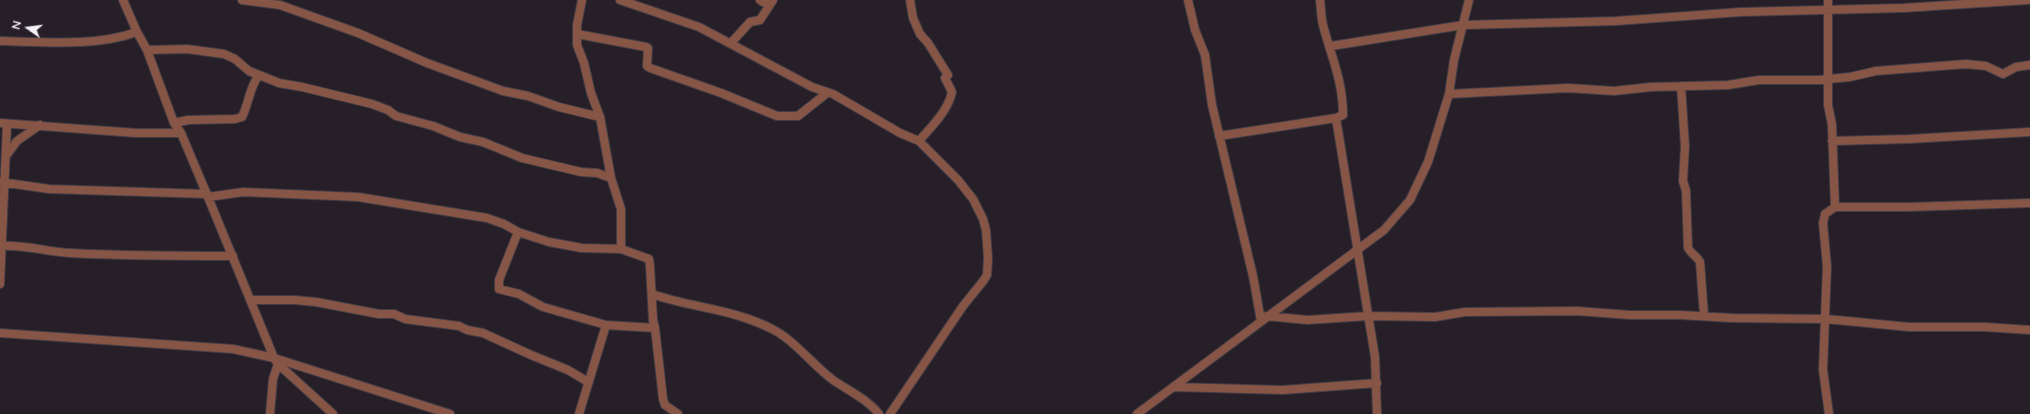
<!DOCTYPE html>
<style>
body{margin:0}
#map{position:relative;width:2030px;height:414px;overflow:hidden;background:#261f28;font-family:Lato,sans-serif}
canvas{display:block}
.north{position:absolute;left:8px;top:8px;width:40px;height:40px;-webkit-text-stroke:3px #261f28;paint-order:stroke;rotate:284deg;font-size:11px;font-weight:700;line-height:16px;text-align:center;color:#f5f0f6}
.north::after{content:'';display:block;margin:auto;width:14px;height:18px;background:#f5f0f6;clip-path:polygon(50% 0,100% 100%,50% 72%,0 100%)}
</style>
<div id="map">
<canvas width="2030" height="414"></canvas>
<div class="north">N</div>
</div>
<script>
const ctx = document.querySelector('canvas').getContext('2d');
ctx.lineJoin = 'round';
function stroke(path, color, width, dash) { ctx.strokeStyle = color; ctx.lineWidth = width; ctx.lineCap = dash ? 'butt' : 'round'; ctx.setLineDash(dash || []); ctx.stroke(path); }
const street = new Path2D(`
 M123,0L137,32L147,50L174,123L181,133L208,197L274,358L278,364L333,414
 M242,0L280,5L358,33L427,63L503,91L528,96L559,107L600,117
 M582,0L577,25V45L584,63L591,93L600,117L611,178L621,209V249
 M620,0L699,27L812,87L833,94L900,133L919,141L958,180L973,199L983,219L986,230L988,258L987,275L984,280L963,306L890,414
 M760,0L768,5
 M910,0L913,18L920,34L928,43L948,75L945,78L952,92C948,111 931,127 919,141
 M1188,0L1195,30L1205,55L1212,105L1253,276L1261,321
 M1320,0C1321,8 1321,17 1323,25C1331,56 1343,81 1343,115L1336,118L1375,357L1377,414
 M1828,0V105L1832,125L1835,207L1825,214L1823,223L1827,266L1823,370L1829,414
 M577,34L646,47L648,48L647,66L650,68L721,93L777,116H798L827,93
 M0,41C45,42 94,47 137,32
 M731,43L750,22L760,20L773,0
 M1331,46L1463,25L1616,21L1741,12L1903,8L2028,0
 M147,50L187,49L224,54L235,59L249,71L279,83L302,87L372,104L388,110L396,116L433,126L460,137L483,142L522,158L581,172L597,173L611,178
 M1681,86L1685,146L1683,181L1686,191L1688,248C1691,254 1697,256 1700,262L1704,315
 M1449,94L1568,88L1614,91L1651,87L1728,85L1759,80H1819L1850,77L1876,71L1966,64L1986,66L2003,74L2016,67L2030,65
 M0,123L136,133H181
 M174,123L188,120L235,119L242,117C249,103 249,88 259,75
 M1219,136L1336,118
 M1832,141L1909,139L2030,132
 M6,156L17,141L40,125
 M0,182L49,189L207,194
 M208,197L243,192L358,197L487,218L504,224L518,232L549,242L582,248L621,249L649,259L650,266L653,320L655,328L663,399L665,405L678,414
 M1835,207H1909L2030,203
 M518,232L499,280V289L519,294L543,307L606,325L655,328
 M0,246C23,244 47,252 70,253C124,256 179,256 233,256
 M0,284L7,124
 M652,294C692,308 734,309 772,329C793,339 813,365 833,380C849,391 867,399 879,414
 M251,300H295L316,302L379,314H394L405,319L459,326L467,330L483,333L531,355L568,370L588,382
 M1267,316L1307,320L1368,316L1435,317L1465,312L1577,311L1630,315H1680L1732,318L1826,319L1909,327H1985L2030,330
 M0,333L233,349L274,358L450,414
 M1174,387L1283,390L1377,383
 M270,414L273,379L278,364
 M579,414L606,325
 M1137,414L1384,230L1410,200L1428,162L1449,94L1454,60L1469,0`);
stroke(street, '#433c45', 10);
stroke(street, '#875546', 8);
</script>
